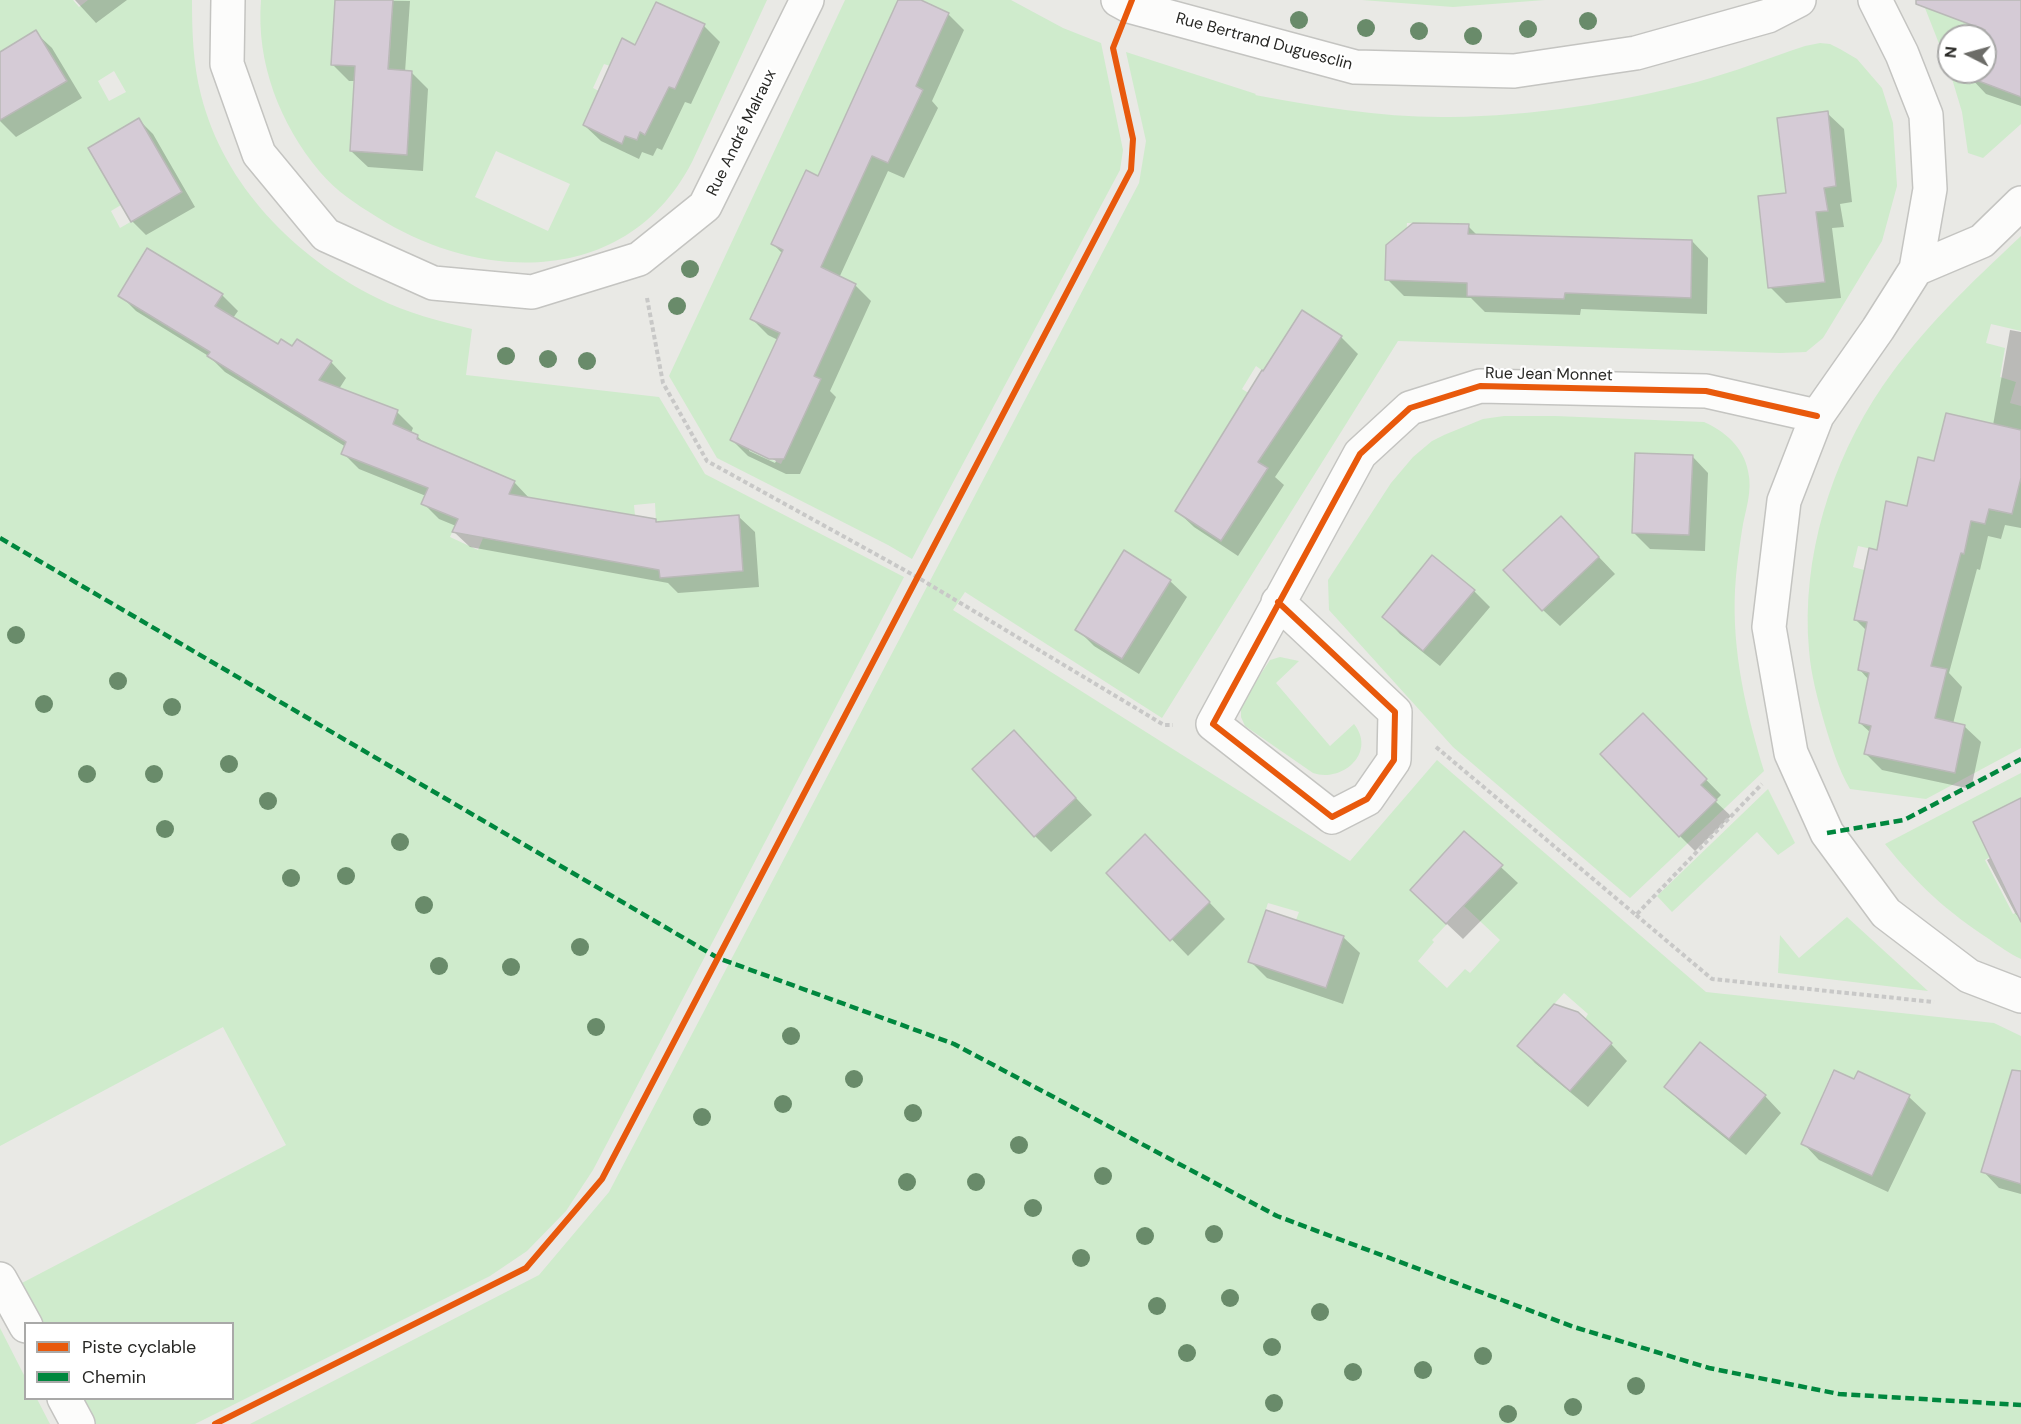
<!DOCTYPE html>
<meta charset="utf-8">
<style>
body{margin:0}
#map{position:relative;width:2021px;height:1424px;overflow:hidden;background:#e9e9e5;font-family:"DM Sans",sans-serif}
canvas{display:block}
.legend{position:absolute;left:24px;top:1322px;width:210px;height:78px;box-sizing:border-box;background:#fff;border:2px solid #a9a9a8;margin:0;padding:8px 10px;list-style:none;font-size:18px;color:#282825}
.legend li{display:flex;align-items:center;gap:12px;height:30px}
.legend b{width:30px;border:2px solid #a9a9a8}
.north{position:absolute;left:1937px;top:24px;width:60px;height:60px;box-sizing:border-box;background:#fff;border:2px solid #a9a9a8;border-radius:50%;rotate:276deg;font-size:16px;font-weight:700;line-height:24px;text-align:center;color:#282825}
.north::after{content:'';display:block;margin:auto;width:21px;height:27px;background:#6c6c68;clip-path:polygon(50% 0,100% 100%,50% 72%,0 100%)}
</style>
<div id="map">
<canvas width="2021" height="1424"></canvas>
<ul class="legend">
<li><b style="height:8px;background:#e8590c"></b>Piste cyclable</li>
<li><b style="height:8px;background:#00873e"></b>Chemin</li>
</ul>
<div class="north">N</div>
</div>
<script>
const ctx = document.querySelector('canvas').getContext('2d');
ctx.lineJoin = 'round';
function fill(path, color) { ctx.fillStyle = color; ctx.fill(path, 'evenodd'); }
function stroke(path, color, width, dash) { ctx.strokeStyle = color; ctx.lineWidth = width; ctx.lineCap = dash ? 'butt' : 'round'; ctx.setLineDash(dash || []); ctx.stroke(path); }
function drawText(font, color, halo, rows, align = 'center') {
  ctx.font = font + ' "DM Sans",sans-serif'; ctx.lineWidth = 4.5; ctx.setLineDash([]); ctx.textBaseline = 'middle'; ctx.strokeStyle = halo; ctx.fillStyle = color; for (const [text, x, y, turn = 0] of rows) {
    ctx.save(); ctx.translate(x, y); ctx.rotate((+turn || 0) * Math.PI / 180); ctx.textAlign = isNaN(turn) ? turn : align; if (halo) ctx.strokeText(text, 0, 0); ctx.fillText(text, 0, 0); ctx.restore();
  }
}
fill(new Path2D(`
 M0,0H73L79,7L88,0H192C192,31 193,64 201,95C224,186 295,257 377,298C406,313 440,321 472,329L466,375L659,397L705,474L904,577L593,1170L566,1211L527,1251L490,1276L195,1424H94L81,1399L232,1398V1324L41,1323L20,1284L286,1145L223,1027L0,1146V120L66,81L36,30L0,52ZM114,71L126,92L109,101L98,81ZM133,122L151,141L182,192L120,228L111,211L121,205L88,148ZM146,248L222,294L192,341L118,296ZM232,317L278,344L281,339L292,346L297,339L327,368L298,412L207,356ZM364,397L393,424L418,435L401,477ZM442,451L514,481L493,534L486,531L478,550L450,537L458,519L422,503ZM655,503L656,522L739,515L743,571L660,578L658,559L639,560L634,505Z
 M261,0H335L331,65L355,66L350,151L406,155L412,71L389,69L393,0H767L692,162C628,286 483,284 377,217C356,204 336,191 320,172C280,124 256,63 261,0ZM656,2L704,24L636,140L625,136L622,143L593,130L586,117L599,91L593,88L604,64L610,66L622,38L635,45ZM496,151L570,184L548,231L475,197Z
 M845,0H898L835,139L888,163L923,91L916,86L949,13L921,0H1011L1063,28L1101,43L1123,150L1120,170L912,559L888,545L717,458L669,376ZM806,170L855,193L821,267L856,284L832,336L800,342L750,319L783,250L771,244ZM769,356L821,379L781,464L730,440Z
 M1362,0H1545L1453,7Z
 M1928,0L1992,32L1985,48V36H1949V69L1925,8Z
 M1820,43L1830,44L1840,49L1857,59L1882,88L1893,123L1897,186L1882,241L1823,338L1806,352L1780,353L1398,341L1162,718L965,592L953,610L1350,861L1437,760L1706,992L1994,1023L2021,1036V1119L1999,1113L1981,1172L2021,1184V1424H250L539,1275L609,1192L1139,183L1146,141L1126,52L1256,94L1255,95C1319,107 1384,118 1450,117C1533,116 1616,103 1697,82C1734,72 1769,58 1805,46ZM1828,111L1836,186L1824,188L1828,211L1816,212L1825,281L1768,287L1758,197L1786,193L1777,118ZM1407,223L1468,224V234L1566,236L1565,298L1467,296V283L1406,241ZM1619,237L1692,240L1691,298L1616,295ZM1302,310L1342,336L1303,395H1301L1287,417L1242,389L1256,366L1263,371ZM1221,438L1268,468L1221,540ZM1125,551L1171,580L1122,659ZM1014,730L1076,797L1034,837ZM1145,834L1210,902L1170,941L1106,873ZM1502,865L1464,906L1500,940L1470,973L1465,969L1447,988L1418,961L1434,942L1432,940L1447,924L1410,890ZM1268,903L1299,912L1296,920L1344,936L1326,988L1248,962ZM1564,993L1588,1014L1585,1019L1612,1043L1570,1091L1517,1046ZM1700,1042L1749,1115L1729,1139L1664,1087ZM1833,1070L1854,1079L1858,1072L1910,1096L1871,1176L1801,1144Z
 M1950,72H1970L1969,77L2021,97V124L1983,158L1968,153L1962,112Z
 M2021,236V331L1991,324L1986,343L2005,348L2000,377L2016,382L2010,403L2021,406V430L1946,413L1941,434L1962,439L1956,466L1918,457L1913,479L1918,508L1886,502L1882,522L1895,554L1858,546L1853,567L1875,573L1869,601L1858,598L1854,619L1876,624L1862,651L1858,670L1878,675L1871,704L1863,702L1859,723L1871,726L1865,754L1929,768L1958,758L1965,725L1928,717L1946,669L1925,665L1956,552L1964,554L1971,521L1989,510L2012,514L2020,481L2021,465V748L1926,799L1850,789C1838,768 1832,748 1825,725C1818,700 1811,676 1809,650C1801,558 1831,462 1882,387C1921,330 1971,283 2021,236Z
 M1504,416H1555L1704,422C1725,431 1744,448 1748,471C1753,491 1745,511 1742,530C1739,550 1736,570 1735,590C1732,652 1746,711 1764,771L1630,898L1453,747L1329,610L1328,580L1391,483L1413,457L1432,441L1444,435L1483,419ZM1635,453L1693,455L1689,535L1632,533ZM1561,517L1599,557L1542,610ZM1432,555L1475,590L1423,651L1382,617ZM1643,713L1707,779L1701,785L1716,801L1679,837L1600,754Z
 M1280,657L1299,661L1276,683L1330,746L1354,724C1377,753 1342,783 1313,773L1245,726L1241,717V707L1246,696L1270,660Z
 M2021,773V804L2014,802L1973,822L1990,857L1985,860L2013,914L2021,911V959C2010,954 1999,946 1989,939C1946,911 1917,884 1885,844Z
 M1768,789L1795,843L1778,855L1757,832L1672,912L1657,896Z
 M1847,917L1928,991L1778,973L1780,935L1799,958Z
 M0,1328L25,1377L26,1398L37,1399L50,1424H0Z`), '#cfebcc');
fill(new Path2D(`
 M75,0H127L96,23Z
 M337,0L410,1L405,72H411L428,89L423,171L368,167L351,151L355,81H349L332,64Z
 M900,0H918L948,14L964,30L932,101L938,108L904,178L888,171L839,278L855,285L871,301L830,391L836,397L800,474H786L748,456L732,440L778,340L768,335L752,319L783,254L773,244L819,178ZM749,447L776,461L775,463L749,451Z
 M1989,0H2021V106L1986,94L1970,77L1972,72H1985V33L1978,26Z
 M704,26L720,42L691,104L685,102L662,150L657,148L653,156L642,152L639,159L601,141L584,125Z
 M35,32L52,48L82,98L16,137L0,121V54Z
 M1827,113L1844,129L1852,202L1840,204L1844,227L1832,228L1841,298L1786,303L1770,287L1788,194Z
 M139,120L153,134L195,207L146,235L132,221Z
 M1468,226L1478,236L1692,241L1708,258L1707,314L1581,309L1580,315L1485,312L1471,298L1404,296L1387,279Z
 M120,295H222L238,311L233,318L278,346L293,348L331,362L346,378L339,389L397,412L413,428L411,433L417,436L425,444L514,482L530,499L655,520L658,523L739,517L755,532L759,587L678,593L668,583L470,547L454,532L456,526L439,519L423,503L426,496L359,469L343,453L346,447L225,372L210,357L136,311Z
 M2010,330L2021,332V528L2005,525L2001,539L1988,536L1980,570L1977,569L1949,673L1962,687L1953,724L1964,726L1981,742L1971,789L1882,770L1866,754L1871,733L1860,723L1869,680L1860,670L1867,631L1855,619L1878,552L1909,508L1935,463L1993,425Z
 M1341,337L1358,354L1275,477L1284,485L1238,556L1194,527L1177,511Z
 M1692,456L1708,473L1705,551L1650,549L1634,533Z
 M1578,535L1615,574L1560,626L1543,610Z
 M1170,581L1187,597L1139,674L1094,646L1077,629Z
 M1474,591L1490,607L1440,666L1400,634L1384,617Z
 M1643,715L1721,795L1715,801L1731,816L1695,851L1680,836Z
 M1030,749L1092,815L1051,852L1035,836Z
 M2021,805V920L2015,913L1987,860L1992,857Z
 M1464,833L1518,883L1463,939L1429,907Z
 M1162,852L1225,919L1188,956L1108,873Z
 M1343,937L1360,953L1343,1004L1267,978L1250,961Z
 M1611,1044L1627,1061L1588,1107L1535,1063L1519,1046Z
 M1858,1073L1909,1097L1926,1113L1888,1192L1819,1160L1803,1143L1855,1081Z
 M1666,1087L1765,1096L1781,1113L1746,1155L1682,1103Z
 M2021,1120V1194L1999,1188L1983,1171Z`), '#0003');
const building = new Path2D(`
 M335,0H393L388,69L412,71L407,155L350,151L355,66L331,65Z
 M898,0H921L949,13L916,86L923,90L888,163L872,156L821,267L856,284L814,376L821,379L784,459H769L730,440L780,333L750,319L783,250L771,244L806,170L818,176Z
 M1916,0H2021V97L1968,77L1970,72H1985V36H1983L1985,30L1916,4Z
 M656,2L705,24L675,89L669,87L645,135L640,132L637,140L625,136L622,144L583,125L622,38L635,45Z
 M36,30L67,81L0,120V52Z
 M1828,111L1836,186L1824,188L1828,211L1816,212L1825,282L1768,288L1758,196L1786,193L1777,118Z
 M139,118L182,192L131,222L88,148Z
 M1413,223L1469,224L1468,234L1692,240L1691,298L1565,293L1564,299L1467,296V283L1385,280L1386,245Z
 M147,248L223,294L215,306L278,344L281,339L292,346L297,339L332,361L319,380L398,410L393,424L418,435L417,439L515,481L509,494L656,519V522L739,515L743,571L660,578L659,570L452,532L458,519L421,504L428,488L341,454L346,442L207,356L210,352L118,296Z
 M1302,310L1342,336L1258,462L1268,468L1221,541L1175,511L1262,370L1263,371Z
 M1946,413L2021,430V478L2012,514L1989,509L1985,524L1971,521L1964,554L1961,553L1931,666L1947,669L1935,718L1965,725L1955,773L1864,754L1871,726L1859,723L1869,673L1858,670L1867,622L1854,620L1869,548L1877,550L1886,501L1907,506L1918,457L1934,461Z
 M1635,453L1693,455L1689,535L1632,533Z
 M1561,516L1599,557L1542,611L1503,570Z
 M1124,550L1171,580L1122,659L1075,630Z
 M1432,555L1475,590L1423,651L1382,617Z
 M1643,713L1707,779L1701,785L1717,800L1679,837L1600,754Z
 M1014,730L1076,798L1034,837L972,769Z
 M2021,798V922L1973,822Z
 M1464,831L1503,865L1446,924L1410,890Z
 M1145,834L1210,902L1170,941L1106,873Z
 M1266,910L1344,936L1326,988L1248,962Z
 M1554,1004L1578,1012L1612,1043L1570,1091L1517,1046Z
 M1700,1042L1766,1095L1729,1139L1664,1087Z
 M1834,1070L1854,1079L1858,1071L1910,1095L1872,1176L1801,1144Z
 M2012,1070L2021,1071V1184L1981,1172Z`);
fill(building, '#d5cbd6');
stroke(building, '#b9b9b7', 1.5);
const minor = new Path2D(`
 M228,0L227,64L259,154L326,235L433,283L532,292L639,259L705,206L807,0
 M1118,0L1129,6L1355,67L1514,71L1636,53L1768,16L1799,0
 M1875,0L1902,54L1926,115L1930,189L1916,269L1878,329L1817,416L1784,501L1769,627L1791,753L1827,833L1886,913L1969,976L2021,996
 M1916,269L1982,241L2021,203
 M1278,602L1395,712L1394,760L1367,799L1332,817L1213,724L1360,454L1410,408L1480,386L1706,391L1817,416
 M0,1279L26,1326
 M64,1398L78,1424`);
stroke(minor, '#c4c4c1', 36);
stroke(new Path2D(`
 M647,298L663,383L707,461L917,577L1164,725H1173
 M1436,747L1636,915L1762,784
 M1636,915L1712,979L1934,1002`), '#c8c8c7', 4, [4.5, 3]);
stroke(minor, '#fcfcfb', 33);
stroke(new Path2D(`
 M0,538L718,958L954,1044L1277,1216L1574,1327L1709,1368L1839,1394L2021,1405
 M1827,833L1904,820L2021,759`), '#00873e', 4.5, [9, 4.5]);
stroke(new Path2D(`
 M1278,602L1395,712L1394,760L1367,799L1332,817L1213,724L1360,454L1410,408L1480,386L1706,391L1817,416
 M215,1424L526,1268L602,1179L1131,170L1133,139L1113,48L1132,0`), '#e8590c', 6);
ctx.fillStyle = '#698b6a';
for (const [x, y] of [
 [1299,20],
 [1588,21],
 [1366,28],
 [1528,29],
 [1419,31],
 [1473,36],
 [690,269],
 [677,306],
 [506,356],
 [548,359],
 [587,361],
 [16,635],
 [118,681],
 [44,704],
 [172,707],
 [229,764],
 [87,774],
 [154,774],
 [268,801],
 [165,829],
 [400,842],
 [346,876],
 [291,878],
 [424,905],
 [580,947],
 [439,966],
 [511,967],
 [596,1027],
 [791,1036],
 [854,1079],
 [783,1104],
 [913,1113],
 [702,1117],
 [1019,1145],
 [1103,1176],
 [907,1182],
 [976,1182],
 [1033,1208],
 [1214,1234],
 [1145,1236],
 [1081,1258],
 [1230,1298],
 [1157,1306],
 [1320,1312],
 [1272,1347],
 [1187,1353],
 [1483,1356],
 [1423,1370],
 [1353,1372],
 [1636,1386],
 [1274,1403],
 [1573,1407],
 [1508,1414]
]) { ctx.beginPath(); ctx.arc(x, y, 9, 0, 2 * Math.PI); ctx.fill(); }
drawText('16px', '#282825', '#fff', [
 ["Rue Bertrand Duguesclin",1264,42,15],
 ["Rue André Malraux",742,133,-64],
 ["Rue Jean Monnet",1549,375,1]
]);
</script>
